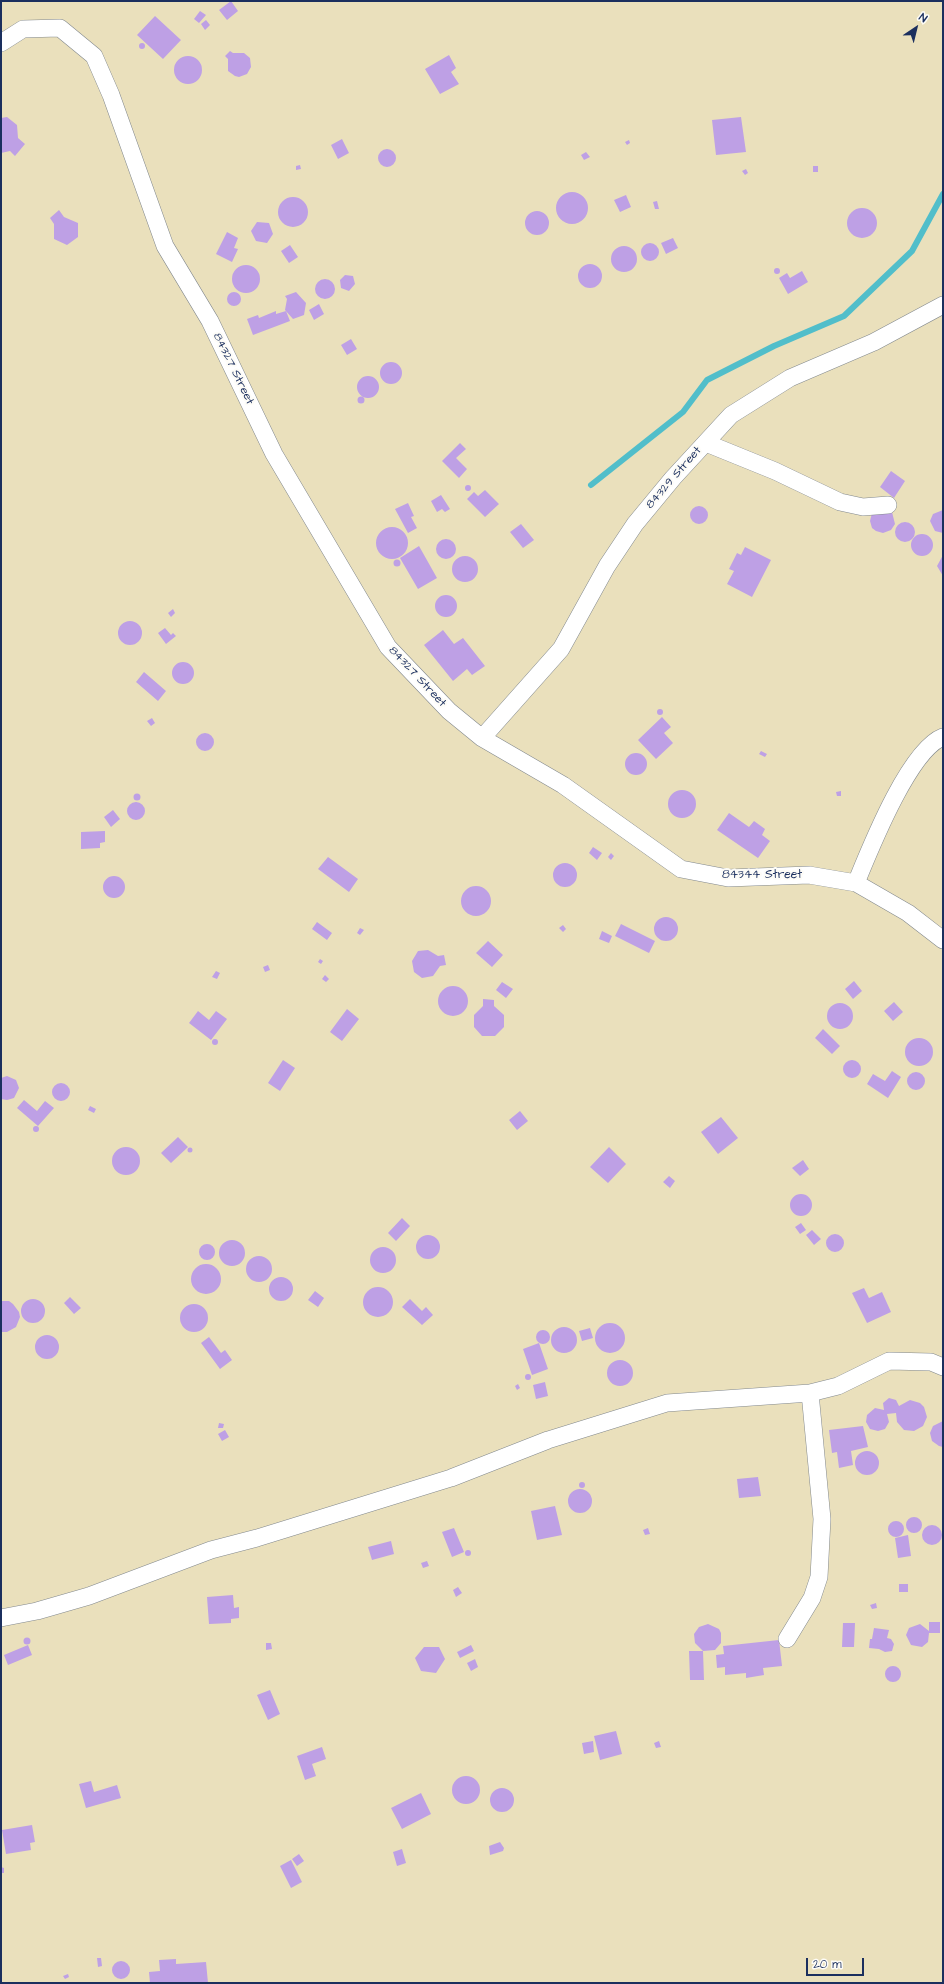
<!DOCTYPE html>
<style>
body{margin:0}
#map{position:relative;width:944px;height:1984px;overflow:hidden;background:#eae0bc;font-family:"Architects Daughter",sans-serif}
canvas{display:block}
.frame{position:absolute;inset:0;border:2px solid #1b2f5e;pointer-events:none}
.north{position:absolute;left:896px;top:8px;width:40px;height:40px;-webkit-text-stroke:3px #fdfcf7;paint-order:stroke;rotate:35deg;font-size:11px;font-weight:700;line-height:16px;text-align:center;color:#1b2f5e}
.north::after{content:'';display:block;margin:auto;width:14px;height:18px;background:#1b2f5e;clip-path:polygon(50% 0,100% 100%,50% 72%,0 100%)}
.scale{position:absolute;left:806px;top:1958px;width:58px;height:18px;box-sizing:border-box;border:2px solid #1b2f5e;border-top:0;padding-left:5px;font-size:12px;line-height:14px;white-space:nowrap;color:#1b2f5e;-webkit-text-stroke:3px #fdfcf7;paint-order:stroke}
</style>
<div id="map">
<canvas width="944" height="1984"></canvas>
<div class="frame"></div>
<div class="north">N</div>
<div class="scale">20 m</div>
</div>
<script>
const ctx = document.querySelector('canvas').getContext('2d');
ctx.lineJoin = 'round';
function stroke(path, color, width, dash) { ctx.strokeStyle = color; ctx.lineWidth = width; ctx.lineCap = dash ? 'butt' : 'round'; ctx.setLineDash(dash || []); ctx.stroke(path); }
function fill(path, color) { ctx.fillStyle = color; ctx.fill(path, 'evenodd'); }
function drawText(font, color, halo, rows, align = 'center') {
  ctx.font = font + ' "Architects Daughter",sans-serif'; ctx.lineWidth = 4; ctx.setLineDash([]); ctx.textBaseline = 'middle'; ctx.strokeStyle = halo; ctx.fillStyle = color; for (const [text, x, y, turn = 0] of rows) {
    ctx.save(); ctx.translate(x, y); ctx.rotate((+turn || 0) * Math.PI / 180); ctx.textAlign = isNaN(turn) ? turn : align; if (halo) ctx.strokeText(text, 0, 0); ctx.fillText(text, 0, 0); ctx.restore();
  }
}
stroke(new Path2D(`
 M591,485L683,412L707,380L774,346L844,316L912,251L943,194`), '#51beca', 6);
fill(new Path2D(`
 M231,1L238,11L227,20L219,10Z
 M200,11L206,15L199,23L194,19Z
 M155,16L181,40L163,59L137,35Z
 M206,20L210,25L205,30L201,24Z
 M139 46a3 3 0 1 1 6 0a3 3 0 1 1-6 0Z
 M230,51L233,53H244L250,58L251,67L247,74L239,77L235,76L228,71V59L225,56Z
 M449,55L456,68L451,72L459,84L440,94L425,69Z
 M174 70a14 14 0 1 1 28 0a14 14 0 1 1-28 0Z
 M7,117L17,125L18,138L25,144L15,156L10,151L1,153V118Z
 M741,117L746,152L716,155L712,120Z
 M342,139L349,153L338,159L331,145Z
 M629,140L630,143L627,145L625,142Z
 M378 158a9 9 0 1 1 18 0a9 9 0 1 1-18 0Z
 M586,152L590,157L584,160L581,155Z
 M300,165L301,169L296,170V166Z
 M813,166H818V172H813Z
 M746,169L748,173L745,175L742,171Z
 M556 208a16 16 0 1 1 32 0a16 16 0 1 1-32 0Z
 M626,195L631,207L620,212L614,200Z
 M278 212a15 15 0 1 1 30 0a15 15 0 1 1-30 0Z
 M657,201L659,209H655L653,202Z
 M847 223a15 15 0 1 1 30 0a15 15 0 1 1-30 0Z
 M59,210L64,217L78,223V237L67,245L54,239V224L50,218Z
 M525 223a12 12 0 1 1 24 0a12 12 0 1 1-24 0Z
 M257,222L269,223L273,234L267,243L256,241L251,231Z
 M227,232L238,238L234,248L238,249L232,262L216,254Z
 M673,238L678,248L666,254L661,243Z
 M641 252a9 9 0 1 1 18 0a9 9 0 1 1-18 0Z
 M290,245L298,257L289,263L281,251Z
 M611 259a13 13 0 1 1 26 0a13 13 0 1 1-26 0Z
 M578 276a12 12 0 1 1 24 0a12 12 0 1 1-24 0Z
 M232 279a14 14 0 1 1 28 0a14 14 0 1 1-28 0Z
 M774 271a3 3 0 1 1 6 0a3 3 0 1 1-6 0Z
 M802,271L808,282L788,294L779,278L787,273L790,278Z
 M345,275L353,276L355,284L349,291L341,288L340,280Z
 M315 289a10 10 0 1 1 20 0a10 10 0 1 1-20 0Z
 M227 299a7 7 0 1 1 14 0a7 7 0 1 1-14 0Z
 M296,292L306,303L304,315L293,319L285,310L287,299L285,296Z
 M319,304L324,314L314,320L309,310Z
 M276,311V314L286,311L290,321L253,335L247,319L258,315L259,318Z
 M351,339L357,349L347,355L341,345Z
 M380 373a11 11 0 1 1 22 0a11 11 0 1 1-22 0Z
 M357 387a11 11 0 1 1 22 0a11 11 0 1 1-22 0Z
 M357.5 400a3.5 3.5 0 1 1 7 0a3.5 3.5 0 1 1-7 0Z
 M460,443L466,449L456,458L467,469L459,478L442,461Z
 M891,471L905,481L894,498L880,487Z
 M465 488a3 3 0 1 1 6 0a3 3 0 1 1-6 0Z
 M485,490L499,504L485,517L467,499L474,492L478,496Z
 M441,495L450,509L445,512L442,509L437,512L431,501Z
 M408,503L414,516L411,517L417,528L408,533L395,509Z
 M690 515a9 9 0 1 1 18 0a9 9 0 1 1-18 0Z
 M943,510V533L935,531L930,521L933,514Z
 M892,512L895,524L891,530L883,533L876,531L872,528L870,521L872,513Z
 M895 532a10 10 0 1 1 20 0a10 10 0 1 1-20 0Z
 M521,524L534,540L523,548L510,532Z
 M376 543a16 16 0 1 1 32 0a16 16 0 1 1-32 0Z
 M911 545a11 11 0 1 1 22 0a11 11 0 1 1-22 0Z
 M436 549a10 10 0 1 1 20 0a10 10 0 1 1-20 0Z
 M419,546L437,578L418,589L400,558Z
 M745,547L771,560L752,597L727,584L734,571L729,569L737,553L741,555Z
 M943,555V576L937,566Z
 M452 569a13 13 0 1 1 26 0a13 13 0 1 1-26 0Z
 M393.5 563a3.5 3.5 0 1 1 7 0a3.5 3.5 0 1 1-7 0Z
 M435 606a11 11 0 1 1 22 0a11 11 0 1 1-22 0Z
 M173,609L175,613L171,617L168,613Z
 M118 633a12 12 0 1 1 24 0a12 12 0 1 1-24 0Z
 M165,628L171,635L173,633L176,636L166,644L158,633Z
 M443,630L454,644L463,638L485,666L472,675L467,669L453,681L424,645Z
 M172 673a11 11 0 1 1 22 0a11 11 0 1 1-22 0Z
 M144,672L166,691L158,701L136,682Z
 M657 712a3 3 0 1 1 6 0a3 3 0 1 1-6 0Z
 M662,717L671,727L664,733L673,743L656,759L638,740Z
 M152,718L155,723L151,726L147,721Z
 M196 742a9 9 0 1 1 18 0a9 9 0 1 1-18 0Z
 M761,751L767,754L765,757L759,754Z
 M625 764a11 11 0 1 1 22 0a11 11 0 1 1-22 0Z
 M668 804a14 14 0 1 1 28 0a14 14 0 1 1-28 0Z
 M841,791V796H837L836,792Z
 M133.5 797a3.5 3.5 0 1 1 7 0a3.5 3.5 0 1 1-7 0Z
 M127 811a9 9 0 1 1 18 0a9 9 0 1 1-18 0Z
 M113,810L120,819L111,827L104,817Z
 M729,813L749,827L754,821L765,829L762,835L770,841L758,858L717,830Z
 M105,831V842L100,843V848L81,849V832Z
 M593,847L602,853L597,860L589,853Z
 M611,853L614,856L611,860L608,857Z
 M328,857L358,879L349,892L318,869Z
 M553 875a12 12 0 1 1 24 0a12 12 0 1 1-24 0Z
 M103 887a11 11 0 1 1 22 0a11 11 0 1 1-22 0Z
 M461 901a15 15 0 1 1 30 0a15 15 0 1 1-30 0Z
 M654 929a12 12 0 1 1 24 0a12 12 0 1 1-24 0Z
 M317,922L332,933L327,940L312,929Z
 M621,924L655,941L649,953L615,936Z
 M563,925L566,929L563,932L559,928Z
 M360,928L364,930L360,935L357,933Z
 M602,931L612,936L609,943L599,939Z
 M488,941L503,955L492,967L476,953Z
 M428,950L438,956L444,955L446,965L440,966L433,976L422,978L414,972L412,961L418,951Z
 M320,959L323,961L321,964L318,962Z
 M268,965L270,970L265,972L263,967Z
 M216,971L220,973L217,979L212,977Z
 M325,975L329,979L326,982L322,979Z
 M854,981L862,991L853,999L845,989Z
 M502,982L513,989L506,998L496,990Z
 M438 1001a15 15 0 1 1 30 0a15 15 0 1 1-30 0Z
 M483,999L494,1000V1006L504,1015V1027L495,1036H482L474,1027V1015L483,1006Z
 M894,1002L903,1012L893,1021L884,1011Z
 M827 1016a13 13 0 1 1 26 0a13 13 0 1 1-26 0Z
 M347,1009L359,1019L342,1041L330,1032Z
 M198,1011L209,1020L216,1011L227,1019L211,1040L189,1023Z
 M823,1029L840,1046L832,1054L815,1038Z
 M905 1052a14 14 0 1 1 28 0a14 14 0 1 1-28 0Z
 M212 1042a3 3 0 1 1 6 0a3 3 0 1 1-6 0Z
 M843 1069a9 9 0 1 1 18 0a9 9 0 1 1-18 0Z
 M283,1060L295,1068L280,1091L268,1083Z
 M892,1071L901,1077L888,1098L867,1084L873,1074L885,1081Z
 M907 1081a9 9 0 1 1 18 0a9 9 0 1 1-18 0Z
 M7,1076L16,1080L19,1088L14,1098L7,1100L1,1099V1078Z
 M52 1092a9 9 0 1 1 18 0a9 9 0 1 1-18 0Z
 M24,1100L37,1111L45,1101L54,1108L38,1126L17,1108Z
 M90,1106L96,1109L94,1113L88,1110Z
 M520,1111L528,1121L517,1130L509,1120Z
 M721,1117L738,1138L718,1154L701,1132Z
 M33 1129a3 3 0 1 1 6 0a3 3 0 1 1-6 0Z
 M178,1137L188,1147L171,1163L161,1153Z
 M609,1147L626,1164L608,1183L590,1167Z
 M187.5 1150a2.5 2.5 0 1 1 5 0a2.5 2.5 0 1 1-5 0Z
 M112 1161a14 14 0 1 1 28 0a14 14 0 1 1-28 0Z
 M803,1160L809,1169L800,1176L792,1168Z
 M669,1176L675,1181L670,1188L663,1182Z
 M790 1205a11 11 0 1 1 22 0a11 11 0 1 1-22 0Z
 M402,1218L410,1226L396,1241L388,1233Z
 M801,1223L806,1230L800,1234L795,1227Z
 M812,1230L821,1239L814,1245L806,1235Z
 M826 1243a9 9 0 1 1 18 0a9 9 0 1 1-18 0Z
 M416 1247a12 12 0 1 1 24 0a12 12 0 1 1-24 0Z
 M219 1253a13 13 0 1 1 26 0a13 13 0 1 1-26 0Z
 M199 1252a8 8 0 1 1 16 0a8 8 0 1 1-16 0Z
 M370 1260a13 13 0 1 1 26 0a13 13 0 1 1-26 0Z
 M246 1269a13 13 0 1 1 26 0a13 13 0 1 1-26 0Z
 M191 1279a15 15 0 1 1 30 0a15 15 0 1 1-30 0Z
 M269 1289a12 12 0 1 1 24 0a12 12 0 1 1-24 0Z
 M363 1302a15 15 0 1 1 30 0a15 15 0 1 1-30 0Z
 M864,1288L869,1298L882,1292L891,1312L867,1323L852,1293Z
 M315,1291L324,1298L318,1307L308,1300Z
 M70,1297L81,1308L74,1314L64,1303Z
 M21 1311a12 12 0 1 1 24 0a12 12 0 1 1-24 0Z
 M410,1299L422,1311L426,1307L433,1315L422,1325L402,1307Z
 M1,1301H9L13,1304L19,1312L20,1317L16,1327L7,1332H1Z
 M180 1318a14 14 0 1 1 28 0a14 14 0 1 1-28 0Z
 M595 1338a15 15 0 1 1 30 0a15 15 0 1 1-30 0Z
 M551 1340a13 13 0 1 1 26 0a13 13 0 1 1-26 0Z
 M590,1328L593,1338L582,1341L579,1331Z
 M536 1337a7 7 0 1 1 14 0a7 7 0 1 1-14 0Z
 M35 1347a12 12 0 1 1 24 0a12 12 0 1 1-24 0Z
 M209,1337L221,1353L225,1350L232,1360L220,1369L201,1343Z
 M539,1343L548,1369L532,1375L523,1349Z
 M607 1373a13 13 0 1 1 26 0a13 13 0 1 1-26 0Z
 M525 1377a3 3 0 1 1 6 0a3 3 0 1 1-6 0Z
 M545,1382L548,1396L536,1399L533,1385Z
 M518,1384L520,1388L517,1390L515,1386Z
 M889,1398L896,1400L899,1406L910,1400L920,1403L924,1407L927,1417L923,1426L914,1431L904,1430L897,1422L896,1413L887,1414L889,1422L885,1429L878,1431L870,1429L866,1422L867,1415L875,1408L884,1410L883,1403Z
 M943,1421V1447L939,1446L932,1441L930,1433L933,1426Z
 M219,1423L224,1424L223,1428H218Z
 M863,1426L868,1447L851,1451L853,1465L839,1468L837,1452L832,1453L829,1430Z
 M225,1430L229,1437L222,1441L218,1434Z
 M855 1463a12 12 0 1 1 24 0a12 12 0 1 1-24 0Z
 M758,1477L761,1496L739,1498L737,1479Z
 M579 1485a3 3 0 1 1 6 0a3 3 0 1 1-6 0Z
 M568 1501a12 12 0 1 1 24 0a12 12 0 1 1-24 0Z
 M555,1506L562,1535L537,1540L531,1511Z
 M906 1525a8 8 0 1 1 16 0a8 8 0 1 1-16 0Z
 M888 1529a8 8 0 1 1 16 0a8 8 0 1 1-16 0Z
 M922 1535a10 10 0 1 1 20 0a10 10 0 1 1-20 0Z
 M454,1528L464,1552L452,1557L442,1532Z
 M648,1528L650,1534L645,1535L643,1530Z
 M908,1535L911,1556L898,1558L895,1538Z
 M391,1541L394,1554L372,1560L368,1547Z
 M465 1553a3 3 0 1 1 6 0a3 3 0 1 1-6 0Z
 M427,1561L429,1566L423,1568L421,1563Z
 M899,1584H908V1592H899Z
 M458,1587L462,1593L456,1597L453,1590Z
 M233,1595L234,1608L239,1607V1618L231,1619V1623L209,1624L207,1597Z
 M876,1603L877,1608L872,1609L870,1605Z
 M929,1622H940V1633H929L928,1642L922,1647L911,1645L906,1635L909,1628L920,1624L929,1631Z
 M843,1623H855L854,1647H842Z
 M708,1624L719,1629L721,1633V1643L715,1650L703,1651L704,1680H690L689,1651H703L695,1643L694,1634L699,1627Z
 M874,1628L889,1630L887,1638L891,1639L894,1644L892,1651L885,1652L879,1649L869,1648L870,1639H872Z
 M23.5 1641a3.5 3.5 0 1 1 7 0a3.5 3.5 0 1 1-7 0Z
 M779,1640L782,1666L763,1668L764,1675L746,1678V1673L725,1675V1667L717,1668L716,1655L724,1654L723,1646Z
 M266,1643H271L272,1649L266,1650Z
 M28,1645L32,1655L8,1665L4,1655Z
 M471,1645L474,1651L460,1658L457,1652Z
 M424,1647H439L445,1659L436,1673L421,1671L415,1658Z
 M475,1659L478,1667L471,1671L467,1663Z
 M885 1674a8 8 0 1 1 16 0a8 8 0 1 1-16 0Z
 M270,1690L280,1714L268,1720L257,1695Z
 M616,1731L622,1754L600,1760L594,1736Z
 M593,1741L594,1752L584,1754L582,1743Z
 M659,1741L661,1747L656,1748L654,1743Z
 M322,1747L326,1759L312,1764L316,1776L305,1780L297,1756Z
 M452 1790a14 14 0 1 1 28 0a14 14 0 1 1-28 0Z
 M91,1781L94,1792L117,1785L121,1798L86,1808L79,1784Z
 M490 1800a12 12 0 1 1 24 0a12 12 0 1 1-24 0Z
 M421,1793L431,1814L402,1829L391,1808Z
 M32,1825L35,1842L30,1843L31,1850L6,1854L2,1830Z
 M500,1842L504,1848L503,1851L490,1855L489,1846Z
 M402,1849L406,1863L397,1866L393,1852Z
 M299,1854L304,1861L297,1866L292,1859Z
 M291,1860L302,1882L291,1888L280,1866Z
 M1,1867L4,1868V1873H1Z
 M97,1958H101L102,1966L98,1967Z
 M176,1959V1964L206,1962L208,1983H150L149,1972L160,1971L159,1960Z
 M112 1970a9 9 0 1 1 18 0a9 9 0 1 1-18 0Z
 M68,1974L69,1977L65,1979L63,1976Z`), '#bea0e5');
const street = new Path2D(`
 M1,43L23,29L60,28L94,56L111,95L165,246L210,321L274,454L388,647L449,711L482,738L563,785L681,869L728,878L809,875L856,883L908,913L943,940
 M706,443L775,471L840,502L863,507L888,505
 M482,738L561,649L607,566L635,524L673,478L731,415L790,378L874,342L943,305
 M856,883C870,849 909,750 943,737
 M1,1618L37,1611L89,1596L211,1550L257,1538L451,1478L548,1440L667,1403L810,1393L838,1386L889,1361L931,1362L943,1367
 M787,1639L812,1598L819,1577L822,1519L810,1393`);
stroke(street, '#82888d', 18);
stroke(street, '#fff', 17);
drawText('12px', '#1b2f5e', '#fdfcf7', [
 ["84327 Street",233,369,64],
 ["84329 Street",674,478,-49],
 ["84327 Street",417,677,47],
 ["84344 Street",762,875]
]);
</script>
